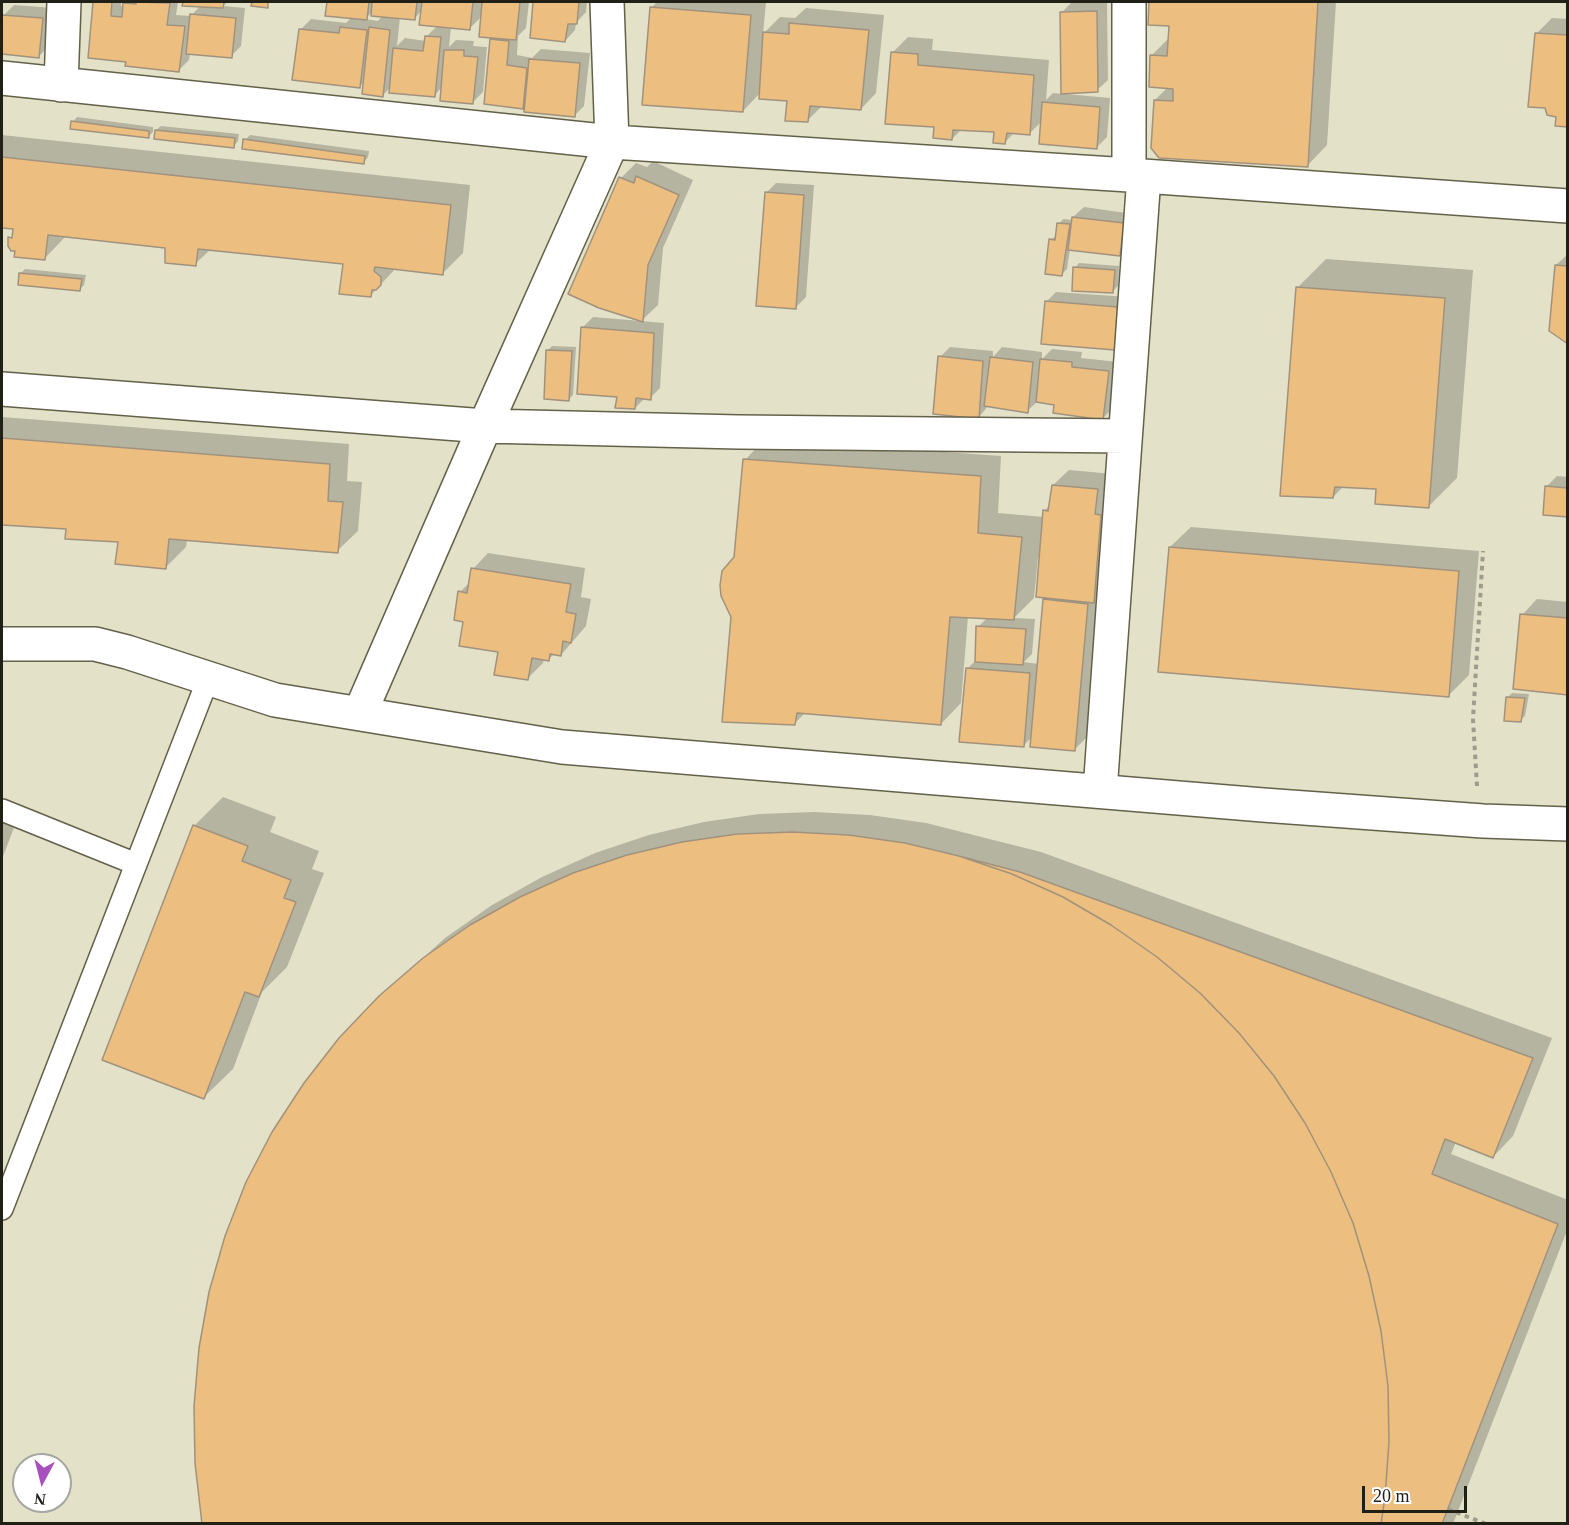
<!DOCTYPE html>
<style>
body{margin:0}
#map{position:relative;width:1569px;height:1525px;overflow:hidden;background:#e3e1c8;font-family:"Times New Roman",serif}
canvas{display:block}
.frame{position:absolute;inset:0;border:3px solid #212017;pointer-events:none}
.north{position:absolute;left:12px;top:1453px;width:60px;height:60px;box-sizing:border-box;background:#fff;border:2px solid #a6a6a2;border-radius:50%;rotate:187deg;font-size:16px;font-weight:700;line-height:24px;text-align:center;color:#212017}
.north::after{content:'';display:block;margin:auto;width:21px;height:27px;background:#a850bd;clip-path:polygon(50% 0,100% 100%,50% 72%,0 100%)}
.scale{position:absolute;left:1362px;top:1486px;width:105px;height:27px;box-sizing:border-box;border:3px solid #212017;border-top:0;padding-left:8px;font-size:18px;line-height:21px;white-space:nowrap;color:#212017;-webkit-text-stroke:4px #fff;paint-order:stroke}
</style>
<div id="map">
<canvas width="1569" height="1525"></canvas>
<div class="frame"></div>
<div class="north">N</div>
<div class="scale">20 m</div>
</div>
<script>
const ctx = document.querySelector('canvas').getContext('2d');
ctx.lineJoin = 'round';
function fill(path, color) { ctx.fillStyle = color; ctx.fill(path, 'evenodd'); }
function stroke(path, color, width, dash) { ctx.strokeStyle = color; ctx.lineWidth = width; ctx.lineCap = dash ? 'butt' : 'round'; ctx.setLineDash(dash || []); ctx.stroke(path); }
fill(new Path2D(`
 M94,2H121V6H124L127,2H178L176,15L191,16L201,5L184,4V2H228L223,6L245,8L241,46L231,56L190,53L189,60L179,70L127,60L90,57Z
 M328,2H529L526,28L518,36L517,55L532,58L541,49L590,53L584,106L574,116L486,103L491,36L482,16L470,28L451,27L449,47L456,40L474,41L473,46L487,47L483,92L473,102L442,87L435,95L391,87L383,95L365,81L360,86L300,30L311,19L346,23L352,17L327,14ZM422,10L437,26L427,36L426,41L405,38L397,46L400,17L415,18ZM373,11L383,15L378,21L365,19Z
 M534,2H587L586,12L576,23L575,30L565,41L532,37Z
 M657,2H766L763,34L780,17L795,18L806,8L884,15L876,93L861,109L823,105L807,121L789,99L761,92L743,111L651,8Z
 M1107,2L1108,80L1097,90L1066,92V94L1110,98L1107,137L1097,147L1042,121L1029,134L1015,132L1005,142L995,131L962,129L952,139L936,126L892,53L908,37L933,39L932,50L1049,60L1046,100L1053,93L1062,94L1061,13L1071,3Z
 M1150,2H1336L1327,145L1307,166L1155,100L1168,87L1152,55L1170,37L1171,25L1150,23Z
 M14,5L53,8L49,46L39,56L2,53L4,15Z
 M1552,18L1568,19V125L1557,116L1537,33Z
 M77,117L153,127V132L148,137L73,122Z
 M161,126L239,134L238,141L234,146L156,130Z
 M2,135L470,185L463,253L443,273L396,268L370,296L345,262L211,249L195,264L167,246L66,236L45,258L17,249L10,238L14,234V228L2,226Z
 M250,135L369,151L368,157L364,162L245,140Z
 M653,161L693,180L663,248L658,305L641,321L664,323L660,388L650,398H645L635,408L618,395L583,327L593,317L641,321L621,178L636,163L647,167Z
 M776,183L814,185L806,297L796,307L766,193Z
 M1084,207L1133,214L1130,244L1120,254L1070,249L1067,269L1062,274L1050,240L1057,235L1059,224L1063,219L1073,220V217Z
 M1568,254V342L1556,265Z
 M1326,259L1473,270L1457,478L1428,507L1378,488L1344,486L1333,497L1297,288Z
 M1079,263L1119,266L1118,286L1113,291L1075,268Z
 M25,269L86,275L84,285L80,289L21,273Z
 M1056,292L1128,297L1125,339L1114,349L1046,302Z
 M552,346L576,347L573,395L568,400L548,350Z
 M950,347L993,351V357L1002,347L1042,352V359L1052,349L1082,352L1081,358L1118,362L1113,408L1103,418L1056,403L1038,401L1027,411L989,405L979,417L940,357Z
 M2,417L349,444L347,481L362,482L358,531L337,551L187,539L186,547L166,567L119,541L68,528L2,523Z
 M765,439L1001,456L998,513L1044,517V511L1051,504L1053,485L1069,470L1113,474L1090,734L1075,749L1033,736L1024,745L967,669L977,659L978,627L988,617L968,616L961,703L941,724L806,712L795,723L736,558L745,460ZM1038,558H1041L1048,597L1045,600L1039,664L1024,662L1032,654L1035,619L1014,618L1034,598Z
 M1557,476L1568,477V515L1546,487Z
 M1191,527L1479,551L1469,675L1449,695L1170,547Z
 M488,553L585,568L581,597L591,599L586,626L561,655L554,654L549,659L544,658L543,663L527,679L499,651L464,621L460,592L471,581L473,569Z
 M1537,599L1568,602V693L1522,615Z
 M1512,693L1529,694L1525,716L1520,720L1508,697Z
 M223,797L276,817L270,832L319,851L312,869L324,873L287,967L262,992L233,1069L204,1097L194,826Z
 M814,812L870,815L926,823L1041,852L1552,1038L1513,1136L1493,1157L1456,1142L1451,1154L1568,1200V1228L1453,1524H204L380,997L445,938L492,905L542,877L595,853L649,835L704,822L759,814Z
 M2,820L15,825L2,859Z`), '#0003');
const building = new Path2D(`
 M93,2H112L111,16L122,17L123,3L136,4V2L170,3L167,25L185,26L179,72L125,66L126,62L88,58Z
 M183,2H224L223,8L182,6Z
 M252,2H268V8L251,6Z
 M327,2H369L367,20L325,16Z
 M372,2H417L415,20L371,16Z
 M422,2H473L470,30L419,25Z
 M482,2H520L516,40L479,37Z
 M533,2H579L577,24H568L565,42L530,38Z
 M1149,2H1318L1308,167L1159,158L1151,148L1154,100L1173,101V89L1149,87L1150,55L1167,56L1169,26L1148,25Z
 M650,7L751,15L743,112L642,105Z
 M1097,11L1098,92L1061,94L1060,12Z
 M190,14L236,18L232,58L186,54Z
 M2,15L43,18L39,58L2,54Z
 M789,23L869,30L861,110L810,106L808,122L785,121L787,101L759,99L763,32L789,34Z
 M340,27L367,30L360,88L292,80L299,29L339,33Z
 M369,27L390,30L383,97L362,94Z
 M1535,33L1568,35V127L1555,126L1556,117L1547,115L1545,108L1528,107Z
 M425,36L441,37L435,97L389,93L393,48L423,51Z
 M490,39L509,41L507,65L527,68L523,109L484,104Z
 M444,50H464V56L478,57L473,104L440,101Z
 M891,52L918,54V65L1034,75L1030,135L1007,133L1005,144L993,143L994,132L953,130L952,140L933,138L934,127L885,124Z
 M529,59L580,63L575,117L524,112Z
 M1042,102L1100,107L1097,149L1039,144Z
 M71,121L149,131V138L70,129Z
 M155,130L235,138L234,148L154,139Z
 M243,139L365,156L364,164L242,149Z
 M2,157L451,205L443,275L375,267L374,271L381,277V285L376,290H372L371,297L339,294L343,264L198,249L196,266L165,263V248L48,235L45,260L14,257L15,251H11L8,246V237L12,238L13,229L2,228Z
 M636,176L679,195L648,265L643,322L599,308L568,294L619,177L634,183Z
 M765,192L804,195L796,309L756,306Z
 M1072,217L1124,223L1120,256L1068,250Z
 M1057,223L1070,224L1062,276L1045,274L1049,239L1055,240Z
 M1555,265L1568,266V344L1549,331Z
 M1073,267L1115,270L1113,293L1072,291Z
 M19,273L82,279L80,291L18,285Z
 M1296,287L1445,298L1429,508L1375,504L1376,489L1335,487L1333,498L1280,496Z
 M1045,301L1118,307L1115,350L1041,344Z
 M581,327L654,333L651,400L636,398L635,409L615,408L617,397L577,394Z
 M546,350L572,351L569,401L544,399Z
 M938,356L983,361L979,419L933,414Z
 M990,357L1033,362L1028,413L984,406Z
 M1040,359L1072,362V367L1109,371L1103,420L1053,413L1054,405L1036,402Z
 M2,438L330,464L328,501L343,502L338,553L169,539L166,569L115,564L118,542L65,539L66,529L2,525Z
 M743,459L981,476L978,533L1022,537L1014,620L950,617L941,725L797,713L795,725L722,722L731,617L721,596L720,585L722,571L734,557Z
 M1052,485L1098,489L1095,514L1101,515L1094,603L1036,597L1043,510L1048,511Z
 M1545,486L1568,488V517L1543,515Z
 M1169,547L1459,571L1449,697L1158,672Z
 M471,568L571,584L566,612L576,614L571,643L563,641L561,656L550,654L549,661L532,658L528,680L494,675L498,652L459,646L463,622L454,620L458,591L467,593Z
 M1043,599L1088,604L1075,751L1030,747Z
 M1520,614L1568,618V695L1513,689Z
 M976,626L1026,629L1023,665L975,662Z
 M966,668L1030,673L1024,747L959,742Z
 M1506,697L1525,698L1521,722L1504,721Z
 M193,825L248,846L242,861L291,880L284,898L296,902L259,997L245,992L204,1099L102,1060Z
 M793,832L849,835L905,843L959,856L1012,874L1063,897L1111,925L1157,957L1200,993L1239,1033L1274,1076L1305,1123L1331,1172L1353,1223L1369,1276L1381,1331L1388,1386L1389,1442L1385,1497L1381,1524H202L195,1463L194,1406L199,1348L209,1292L225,1236L246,1182L272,1132L304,1083L339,1038L379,996L423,958L470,925L520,897L573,873L627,855L682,842L737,834Z
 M959,856L1020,872L1533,1058L1493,1158L1445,1139L1432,1174L1558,1224L1442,1524H1381L1385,1497L1389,1442L1388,1386L1381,1331L1369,1276L1353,1223L1331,1172L1305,1123L1274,1076L1239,1033L1200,993L1157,957L1111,925L1063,897L1012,874Z`);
fill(building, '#ecbe80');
stroke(building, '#a1927e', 1.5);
const service = new Path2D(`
 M2,810L136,864
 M2,1209L208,679`);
const minor = new Path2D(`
 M2,78L612,142L1129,175L1568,206
 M61,85L64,2
 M1129,175V2
 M2,389L485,426L739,432L1125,436
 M360,713L485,426L612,142L607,2
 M1100,791L1144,176`);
const tertiary = new Path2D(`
 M2,644H95L127,652L275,700L562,747L1263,805L1483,821L1568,824`);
stroke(service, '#63614a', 24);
stroke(minor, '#63614a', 36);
stroke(tertiary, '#63614a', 36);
stroke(new Path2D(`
 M1477,786L1473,719L1483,551
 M1448,1509L1486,1524`), '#9e9d89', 4, [4.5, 4.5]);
stroke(service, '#fff', 21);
stroke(minor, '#fff', 33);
stroke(tertiary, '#fff', 33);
</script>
